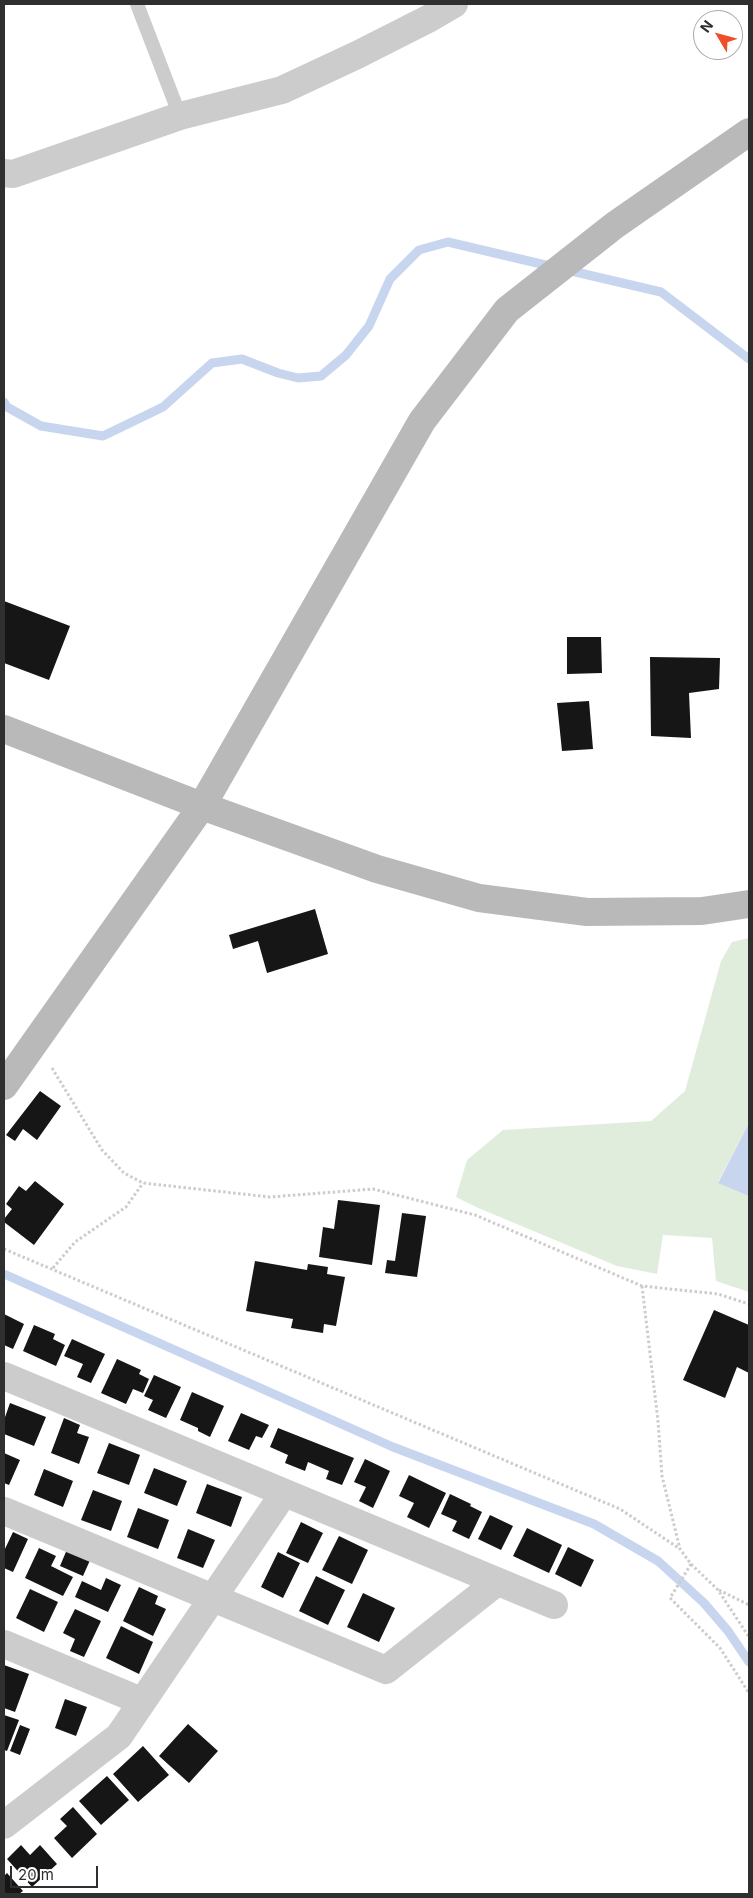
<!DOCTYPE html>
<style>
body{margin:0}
#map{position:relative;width:753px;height:1898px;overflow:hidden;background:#fff;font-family:Inter,sans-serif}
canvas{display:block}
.frame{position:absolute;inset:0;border:5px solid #2f2f2f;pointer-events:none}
.north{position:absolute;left:693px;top:10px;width:50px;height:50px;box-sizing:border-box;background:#fff;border:1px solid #acacac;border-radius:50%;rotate:307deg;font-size:14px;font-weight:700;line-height:20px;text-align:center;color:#2f2f2f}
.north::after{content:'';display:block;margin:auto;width:18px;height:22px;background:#f04e27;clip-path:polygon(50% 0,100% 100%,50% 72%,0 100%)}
.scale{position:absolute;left:10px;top:1866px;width:88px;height:22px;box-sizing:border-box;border:2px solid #2f2f2f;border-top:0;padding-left:6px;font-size:15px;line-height:18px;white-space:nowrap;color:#2f2f2f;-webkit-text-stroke:4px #fff;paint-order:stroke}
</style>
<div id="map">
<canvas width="753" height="1898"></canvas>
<div class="frame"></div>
<div class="north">N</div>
<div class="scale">20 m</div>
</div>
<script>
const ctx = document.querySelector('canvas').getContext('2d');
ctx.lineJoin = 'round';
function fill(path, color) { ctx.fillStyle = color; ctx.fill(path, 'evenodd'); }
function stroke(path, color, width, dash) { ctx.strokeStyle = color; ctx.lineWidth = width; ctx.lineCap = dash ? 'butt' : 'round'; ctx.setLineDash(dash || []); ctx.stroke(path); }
fill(new Path2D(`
 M749,938V1123L718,1182L749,1196V1292L716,1281L712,1238L663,1235L657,1274L617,1266L476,1207L456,1197L467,1160L503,1130L651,1121L685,1091L721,961L732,942Z`), '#e1eddc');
fill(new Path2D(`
 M749,1123V1196L718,1183Z`), '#c7d5ee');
stroke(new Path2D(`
 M567,270L661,292L749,359
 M4,402L7,407L41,426L103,436L163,407L212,363L242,359L278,373L298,378L321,376L346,355L369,326L390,279L419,250L448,242L554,267
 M4,1274L393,1447L594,1524L658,1561L704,1603L728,1631L749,1662`), '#c7d5ee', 9);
fill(new Path2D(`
 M4,601L70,626L49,680L4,663Z
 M567,637H601L602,673L567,674Z
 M650,657L720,658L719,689L689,693L691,738L651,736Z
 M589,701L593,749L562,751L557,703Z
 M315,909L328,954L267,973L258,941L233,949L229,935Z
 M40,1091L61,1106L37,1140L23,1129L15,1141L6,1135Z
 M35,1181L64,1204L34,1245L4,1222V1219L12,1209L6,1204L19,1186L26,1191Z
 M338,1200L380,1205L372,1265L319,1257L323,1227L334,1229Z
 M402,1213L426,1216L417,1277L385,1273L387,1260L395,1261Z
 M255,1261L307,1270L308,1264L328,1267L327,1274L345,1277L336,1326L324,1324L323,1333L291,1328L293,1319L246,1311Z
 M714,1310L749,1325V1373L737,1367L725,1398L683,1380Z
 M4,1314L24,1324L13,1349L4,1345Z
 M34,1325L55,1334L53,1339L65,1345L56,1366L23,1351Z
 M72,1339L105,1354L91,1383L77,1377L83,1364L64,1356Z
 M117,1359L141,1370L139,1374L149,1379L143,1393L133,1389L126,1404L101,1393Z
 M154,1375L181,1387L166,1418L148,1410L153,1400L144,1396Z
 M192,1392L224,1406L210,1437L198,1431V1428L180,1420Z
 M10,1403L46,1417L34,1446L4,1434V1420Z
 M241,1413L269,1425L262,1438L256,1436L249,1450L228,1441Z
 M64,1418L80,1425L77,1433L89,1437L79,1464L51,1453Z
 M278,1428L354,1458L342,1485L326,1479L329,1471L308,1462L305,1471L285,1463L288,1455L270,1447Z
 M109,1443L140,1455L129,1485L97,1473Z
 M4,1453L20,1460L9,1485L4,1483Z
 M365,1459L390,1471L373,1508L359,1501L366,1487L354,1482Z
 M154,1468L187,1481L177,1506L144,1493Z
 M44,1469L73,1481L63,1507L34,1495Z
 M409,1475L446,1493L429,1528L407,1517L414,1503L399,1496Z
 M207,1484L242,1497L231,1527L196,1513Z
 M93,1490L122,1501L111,1531L81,1520Z
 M450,1494L471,1504L470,1506L482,1512L469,1539L452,1531L457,1521L441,1514Z
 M138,1508L169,1520L158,1549L127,1537Z
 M490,1515L513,1526L501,1550L478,1539Z
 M301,1522L323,1533L308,1563L286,1553Z
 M527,1528L562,1545L549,1573L513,1556Z
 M188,1529L215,1540L203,1568L177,1558Z
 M13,1532L28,1539L13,1572L4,1568V1551Z
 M339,1536L368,1550L352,1584L322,1570Z
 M68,1547L91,1558L83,1576L60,1566Z
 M568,1547L594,1560L581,1587L555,1574Z
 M39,1548L56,1556L51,1566L73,1577L63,1596L25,1578Z
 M278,1552L300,1563L283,1598L261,1587Z
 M316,1576L345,1590L328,1625L299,1611Z
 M106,1578L121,1585L108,1612L75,1597L82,1581L101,1590Z
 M139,1587L158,1596L155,1604L166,1609L153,1636L123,1621Z
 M30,1589L58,1602L44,1632L16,1618Z
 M363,1593L395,1608L379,1642L347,1627Z
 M75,1609L101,1621L84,1657L70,1651L75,1639L63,1633Z
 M121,1626L153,1642L139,1674L106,1658Z
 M4,1665L29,1674L15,1712L4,1708Z
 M65,1699L87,1707L76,1736L55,1728Z
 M4,1715L19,1720L7,1751L4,1750Z
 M188,1724L218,1751L189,1783L159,1756Z
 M20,1725L30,1729L20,1755L10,1751Z
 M143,1746L169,1775L138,1802L113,1774Z
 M107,1776L129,1800L101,1825L79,1801Z
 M73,1807L97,1834L72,1858L54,1838L67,1826L60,1819Z
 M21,1845L30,1855L40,1845L57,1864L32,1887L7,1859Z
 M7,1873L23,1891L19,1894H4V1876Z`), '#161616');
stroke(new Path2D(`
 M52,1068L102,1150L124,1173L143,1183L270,1197L373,1189L475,1215L642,1286L718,1294L749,1304
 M4,1249L620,1509L680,1549
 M53,1268L75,1242L126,1207L143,1183
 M642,1286L658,1421L662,1476L680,1549L691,1564L718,1590L749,1637
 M691,1564L670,1598L720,1648L749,1693
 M719,1590L749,1605`), '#ccc', 3, [2.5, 2.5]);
stroke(new Path2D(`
 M137,4L180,116`), '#ccc', 14);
stroke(new Path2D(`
 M4,173L13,174L180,116L282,90L357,55L430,18L454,4
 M4,1376L554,1605
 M4,1511L386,1670L497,1582
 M4,1644L141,1701
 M4,1825L119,1736L284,1493`), '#ccc', 28);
stroke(new Path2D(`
 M4,729L202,806L377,869L479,898L587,912L702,911L749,904
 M4,1086L202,806L422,421L507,310L615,225L749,132`), '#b9b9b9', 28);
</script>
